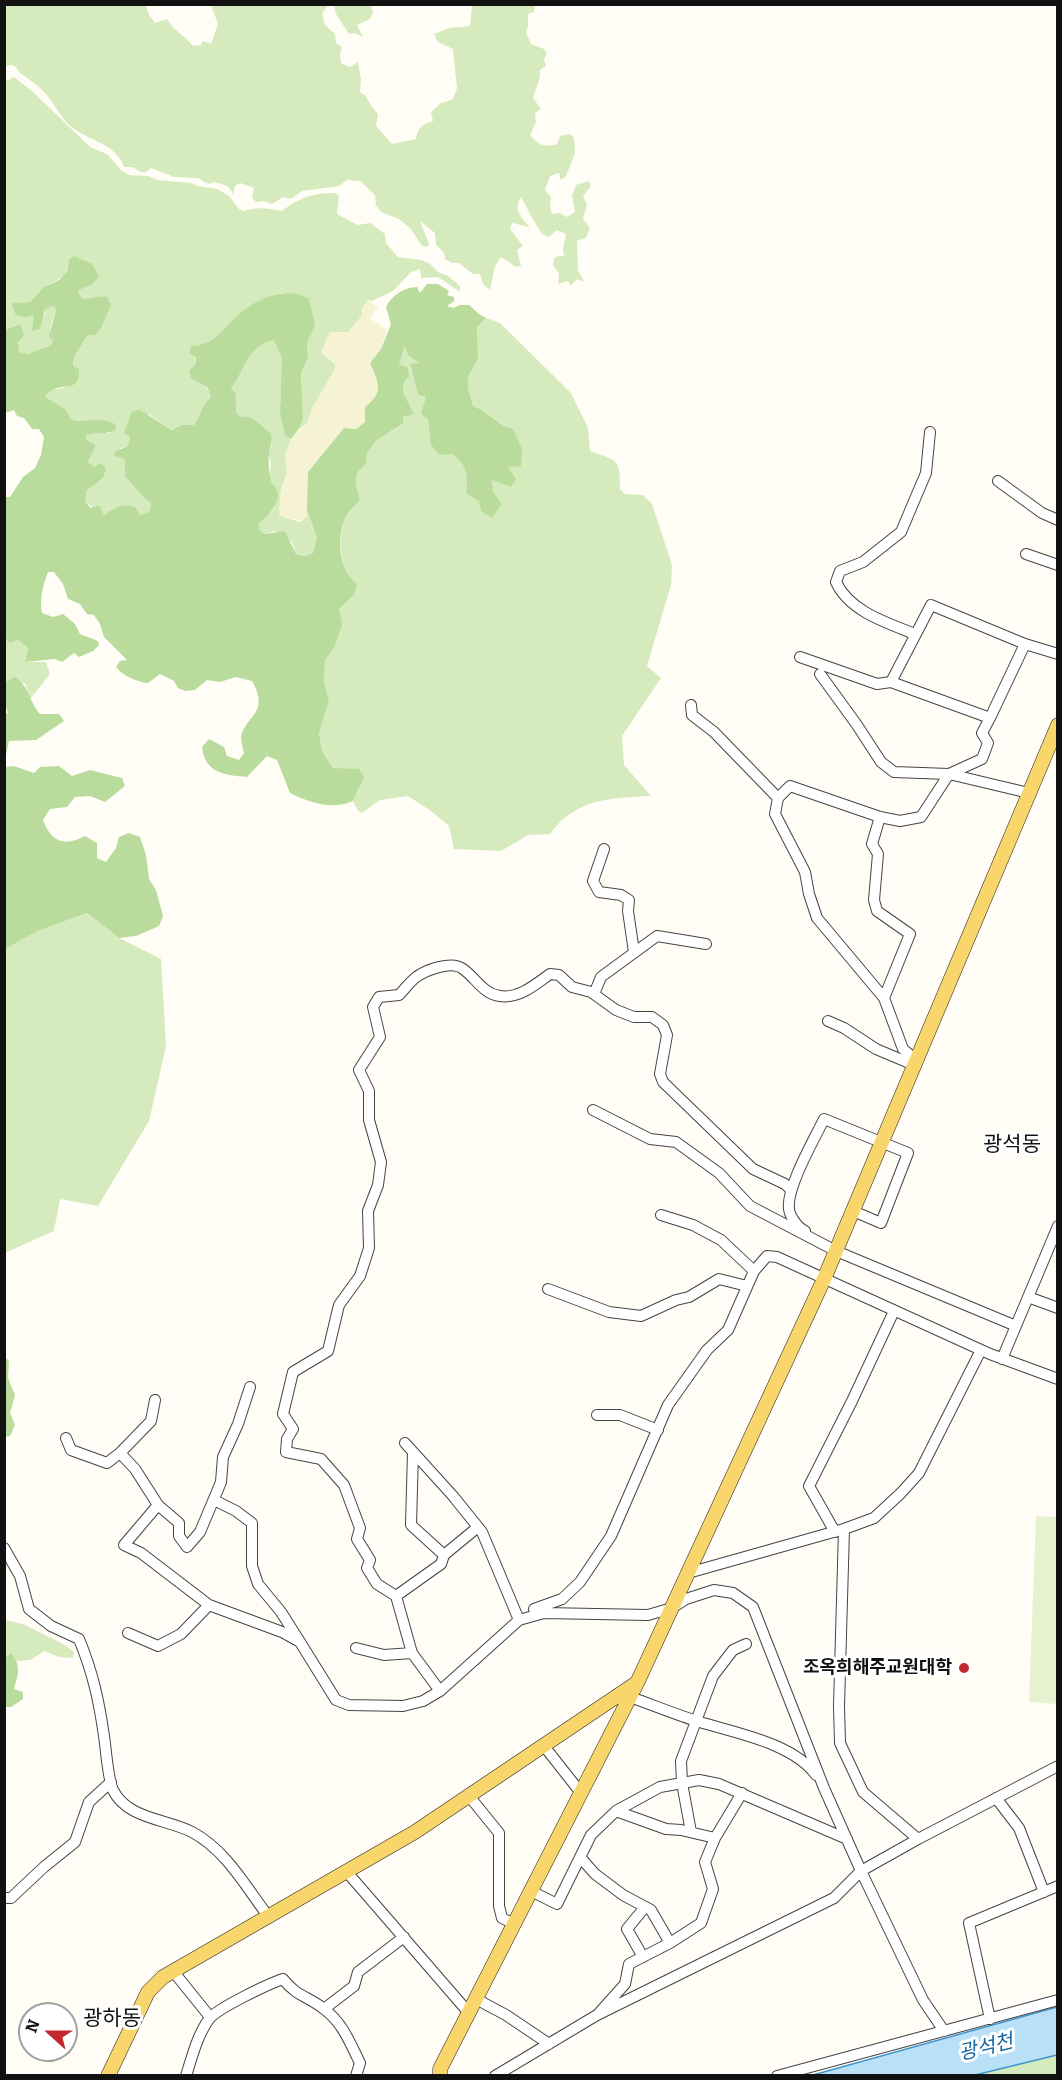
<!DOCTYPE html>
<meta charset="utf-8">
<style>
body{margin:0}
#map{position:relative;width:1062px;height:2080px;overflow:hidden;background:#fffdf5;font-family:Bitter,serif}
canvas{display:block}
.frame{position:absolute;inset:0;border:6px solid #111;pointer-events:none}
.north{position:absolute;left:18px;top:2002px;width:60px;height:60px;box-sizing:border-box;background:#fff;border:2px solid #a0a0a0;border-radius:50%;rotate:291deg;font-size:16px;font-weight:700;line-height:24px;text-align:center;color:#111}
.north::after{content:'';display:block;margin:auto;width:21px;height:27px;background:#c4262e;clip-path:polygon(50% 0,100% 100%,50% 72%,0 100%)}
</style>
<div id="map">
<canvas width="1062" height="2080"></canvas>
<div class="frame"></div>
<div class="north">N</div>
</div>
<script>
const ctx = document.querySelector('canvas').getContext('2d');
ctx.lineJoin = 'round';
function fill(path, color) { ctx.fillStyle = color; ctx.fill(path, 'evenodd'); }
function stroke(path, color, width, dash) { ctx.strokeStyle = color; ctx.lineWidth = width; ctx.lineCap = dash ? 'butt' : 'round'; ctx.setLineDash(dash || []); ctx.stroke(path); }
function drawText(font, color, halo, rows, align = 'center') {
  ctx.font = font + ' Bitter,"Noto Sans KR",serif'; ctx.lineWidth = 6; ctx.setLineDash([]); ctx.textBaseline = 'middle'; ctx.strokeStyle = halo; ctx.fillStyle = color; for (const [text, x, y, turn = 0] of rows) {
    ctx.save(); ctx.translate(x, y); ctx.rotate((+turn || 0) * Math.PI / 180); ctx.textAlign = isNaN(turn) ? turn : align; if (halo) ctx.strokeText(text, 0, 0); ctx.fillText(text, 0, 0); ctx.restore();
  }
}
fill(new Path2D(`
 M368,300L378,307L370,318L387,330L381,348L370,363L379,383L375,400L365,408V422L356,429L344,428L308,472V515L303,521L280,516L279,511L281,490L287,472L285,454L291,439L307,423L312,408L335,369V364L321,352V349L330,332L332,331L339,333Z`), '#f6f3d4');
fill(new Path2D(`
 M4,5H146L148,13L155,23L167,19C176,33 183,34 193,46L201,45L203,41L211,44L218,24L211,5H328L322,14L325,25L335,34L336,43L342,47L340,54L341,63L350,67L358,62L361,80L360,92L365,95L372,107L378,114L376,126L392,144L416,139C418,127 422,125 433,121L431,112L441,103L452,100L457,89L453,49L438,42L434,34L449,28L470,26L472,6L474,5H535L534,12L528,14V26L526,32L531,44L544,49L547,54L544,59L546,66L540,70V77L533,98L541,109L535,113L536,122L530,135C538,145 544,148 557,144L560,136L570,134L574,138L575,153L566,176L561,180L559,173L550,176L545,190L551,197L550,207L552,214L560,213L567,217L575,212L572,196L576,185L589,181L591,186L583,196L587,204L583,219L590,228L586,238L577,241L578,271L585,282L577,279L571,286L568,281L558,284L559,274L553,265L554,258L558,256H564L563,249L566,234L557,230L549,237L542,234C534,222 528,210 521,197C513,210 521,218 530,227L512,223L510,229L523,246L517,250L521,266L516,267L501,257L495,266L490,290L483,284L480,274H473L459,263H452L445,259L444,253L436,245L435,233L420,221L429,244L427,247L422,246L411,229L399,219L381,212L376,205L375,195L360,181L347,180L339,186L302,191L291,199L283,197L272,204L264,201L256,202L252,198L254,188L240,183L235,186L233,194C228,183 223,185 214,182L210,184L204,182L199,178L174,177L151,168L146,172H141L132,167H124C116,142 85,141 67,123C59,114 53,102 45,93C37,85 29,79 20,73C18,71 17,67 14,66C11,64 8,66 5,66Z
 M334,5H371L373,12L370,19L357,25L363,37L355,33L349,34L336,14Z
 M14,77L32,91L90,147L107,154L122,171L129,175L149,176L157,180L192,183L198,186L217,189L229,196L239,209L244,211C258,206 269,209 282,211C300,197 314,193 336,193L339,196L337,214L358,225L370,223L385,234L386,243L398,257L421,260L430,264L438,272L448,276L460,286V292L438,277L421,278L420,269L411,272L393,291L372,301L368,300L361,309L362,315L348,332H330L321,352L335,364V369L312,408L307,423L298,430L303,419L301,372L308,358L307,343L315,326L281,293C263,299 246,307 233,321C229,325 226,331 221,335C210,343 194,347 195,364C196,379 207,385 211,397C200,407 202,413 194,425H181L171,430L149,414L130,437L128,447L120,448L125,459V477C135,485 140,496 151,503L150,511L140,515L114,508L104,515L85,502V491L103,478L88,462L96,445L86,440V435L93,433H110L108,421L72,420L65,409L44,397L52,389L64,388L73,366L74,354L84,342L87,334H96L101,328L91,299H83L78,293L79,290L91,285L69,260C66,281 58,277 44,288C39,291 35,298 30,302H21L34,315H45V309L54,306L56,310L50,328L53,341L51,345C43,349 37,349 29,354L18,352L19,324L5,330L4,78L8,80Z
 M486,318L500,323L571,393L588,428L590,451C618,461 620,458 620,489L625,494L643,495L652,504L672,565L671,585L647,666L661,678L622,736L624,765L651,796C610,798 576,798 550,834L528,835L501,851L454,849L449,826L431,811L408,796L380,800L362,813L358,811L353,801L359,788L333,768L322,751L319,733L329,701L324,681L325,661L334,648L339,609L354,595C345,571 334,545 345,520C348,513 355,506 360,500L356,484L357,473L366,464L367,453L377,440L403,425V393L404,381L399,364L405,343L420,363L410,365L418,395L426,397L431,445L452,454L460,460L469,476L502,504L493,491L492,479L508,467L513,429C495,424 489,410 473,406L468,388V377L478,359L477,327Z
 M274,339L282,358L283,378L280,401L285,436L291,439L285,454L287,472L281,490L279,511L280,516L301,522L308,515L317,538L313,553L305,556L296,554L292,542L275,531L265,534L260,531L259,524L274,509L277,501V491L269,478L271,463L268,455L272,444L255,420L241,417L236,413V402L231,389C246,370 246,346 274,339Z
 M5,639L10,642L18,640L28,648L25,662H46L50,674L30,699L25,683L6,682L5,685Z
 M87,913L119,938L161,959L166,1046L149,1121L98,1206L60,1199L54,1231L5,1253V949L36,931Z
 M5,1620L23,1624L65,1645L74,1652L73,1658L59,1657L44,1651L31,1660L17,1661L11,1654L5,1658Z
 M1057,2055V2075H975Z`), '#d5ebbd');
fill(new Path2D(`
 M74,256L92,264L99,277L91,285L79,290L78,293L83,299C93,299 96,296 107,297L111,305L101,328L95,335H87C82,348 74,350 73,366L79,369C80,393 64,383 52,390C51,390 45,396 45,397L65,409L72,420C88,422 101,417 115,424L116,429C107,436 97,431 86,435V440L96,445L88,462L94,467L101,463L106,469L103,478L86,491L85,502L91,508L99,505L104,515C115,507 122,503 135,507L140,515L150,511L151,503C140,496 135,485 125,477V459L115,456L114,452L128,446L130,437L124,433L132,412L139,410C151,415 160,424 172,430L181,425H194C202,413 200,407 211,397L207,387L191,378L189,370L195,365L196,357L189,353L191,346C213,345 219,334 233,320C251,301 285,284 309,299L315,326L307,343L308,358L301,372L303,419L298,430L291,439L285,436L280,412L282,358L274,340C247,345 245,371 231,389L236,394V413L241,417C255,415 261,427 271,434C272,442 271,445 269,453C268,456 269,471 270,476C270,481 273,484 276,488C283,503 268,515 259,524L260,531L265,534L285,531L296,554L305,556L313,553L317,538L307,511L308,472L344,428L356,429L365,422V407C384,393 379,382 370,363L381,349L391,324L386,307C391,296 404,287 417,287L420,293L427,284H438L449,291L447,295L454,297V301L447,306L453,308L460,305H469L479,314L486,318L477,327L478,359L468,377V388L473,406C489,411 495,424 513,429L522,449L521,466L508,467L516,479L511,487L492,480L493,491L502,504L492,518L481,511L479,501L466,493C469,476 467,465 452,454L440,455L431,445L428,419L421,414L426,397L418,395L410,364L419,363L408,355L405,345L399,364L408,368L409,377L404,381L403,393L414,414L403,417V424L377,440L367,453L366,464L357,473L356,484L360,500C355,506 348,512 345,519C336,539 339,571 357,584L354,595L339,609L342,625L334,648L325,661L324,681L329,701L319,733L322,751L333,768L359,769L364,777L353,801C332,810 310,803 290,793L277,760L267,756L247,777C224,775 205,773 202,747L209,739L224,747L227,756L239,760L244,753C243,748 241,743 241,738C244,716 271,714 252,681L236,677L220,682L207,680L195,690L185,691L178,688L174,681L160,674L148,683C137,682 123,676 116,667L120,661L127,660L104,637L100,624L94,615L87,614L80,604L68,599L63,584L54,572H48C43,586 39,598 42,613L53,617L63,614L75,624L80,634L98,641L99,645L93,651L79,657L74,653L62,662L55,659L25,662L28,648L18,640L10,643L5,639V497H10L23,477L35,468L41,455L44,437L39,429H32L24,418L17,416L14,410L5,413V330L20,324L24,335L18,342L19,352L29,354C37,349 43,349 51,345L53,341L49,336L56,310L54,306L45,309L40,329L32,331L34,315L27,317L16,315L12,306L13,303L30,302L44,287L59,280L67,271L69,260Z
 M15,677C30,687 28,700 40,714H59L64,721L36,740L9,741L5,760V714L8,713C6,706 0,689 6,682C6,681 15,677 15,677Z
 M14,766L34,773L40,767L59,766L72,776L90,770L122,778L125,786L105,802L90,796L75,797L67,807L50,809L43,820C51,842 64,847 85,836L97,843V858L106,862L116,848L119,837L129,833L140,837L146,855L149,879L156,890L163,916L159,926L136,936L119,938L87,913L37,931L5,949V767Z
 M4,1356L9,1361L8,1378L15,1395L10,1413L15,1425L10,1436L5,1437Z
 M11,1653C22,1666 18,1674 14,1689L23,1692V1699L11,1707H5V1658Z`), '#b9dc9c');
fill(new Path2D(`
 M1036,1516L1057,1517V1704L1029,1702Z`), '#e6f2cf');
const water = new Path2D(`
 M1057,2007V2055L975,2075H813Z`);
fill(water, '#b9e0f7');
stroke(water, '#3f96cf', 1.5);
const minor = new Path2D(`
 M998,481L1042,513L1058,520
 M1026,554L1058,565
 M915,634C887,623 849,611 836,582L840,571L863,562L901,532L926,473L930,432
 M800,657L877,684L891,682L990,718L1025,644
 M820,674L857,725L881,762L894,772L949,774L1029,793
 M891,682L931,605L1025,644L1058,654
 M691,705L692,715L714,732L778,798L775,814L805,872L809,894L817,918L884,998L903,1049L916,1060
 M778,798L790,786L880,817L900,821L921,817L949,774L982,759L988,743L982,733L990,718
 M880,817L872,844L878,854L874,900L877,911L910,934L884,998
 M604,849L593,881L599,892L621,895L629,900L628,911L634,952
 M594,994L601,977L657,936L706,944
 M828,1021L844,1028L876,1049L914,1065
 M593,1110L650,1139L676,1142L719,1173L750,1206L836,1251L1016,1326
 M661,1215L693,1225L721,1240L754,1271
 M805,1231C798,1228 790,1217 789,1209C786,1188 814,1140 824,1119L908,1153L881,1223L853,1211
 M548,1289L609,1312L641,1316L676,1300L689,1297L719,1279L747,1286
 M1028,1297L1058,1308
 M1002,1359L1058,1226
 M597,1415H620L658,1430
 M66,1438L71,1450L107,1463L120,1453L151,1421L155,1400
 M405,1443L453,1496L482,1532L519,1620
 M413,1452L411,1525L444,1555
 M120,1453L135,1469L158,1505L124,1545L141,1553L209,1605L282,1632L300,1642L336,1700L349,1705L403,1706L423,1701L440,1691L519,1620L544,1613L648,1615L672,1608L686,1599L714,1590L733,1593L753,1607L824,1788L861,1871L923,2000L944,2031
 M214,1500L236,1511L252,1523V1566L258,1584L281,1612L300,1642
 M158,1505L179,1523V1536L187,1547L200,1532L221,1482L223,1457L238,1424L250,1387
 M844,1529L839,1706L840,1743L863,1792L918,1839
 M835,1532L809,1486L852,1401L894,1311
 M4,1548L20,1576L29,1609L51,1626L79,1639C93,1673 99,1701 104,1736C106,1749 108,1780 113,1790C127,1819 167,1819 192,1832C226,1850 246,1887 268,1916
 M688,1573L844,1529L874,1518L901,1493L919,1473L981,1350
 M396,1596L377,1584L367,1568L370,1560L357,1539L360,1528L344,1485L321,1459L286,1452L287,1439L293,1429L283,1414L293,1372L328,1351L339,1305L360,1276L369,1248L368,1211L378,1185L381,1162L369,1120V1091L359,1070L380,1037L373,1007L379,997L399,995C404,990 409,983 415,978C425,970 452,960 463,969C476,978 483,994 500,996C519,999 536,984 550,974L559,975L572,987L591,992L616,1010L634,1017H652L663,1025L667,1035L660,1074L663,1082L753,1169L785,1184L791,1190
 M534,1609L562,1599L580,1582L611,1536L668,1405L707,1350L728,1330L754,1271L767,1256L777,1257L990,1354L1058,1379
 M128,1633L158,1646L181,1634L209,1605
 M356,1648L384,1655L412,1653
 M440,1691L412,1653L396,1596L441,1564L444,1555L478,1527
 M630,1697C653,1705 677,1715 700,1722C735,1733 793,1743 816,1775
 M544,1746L581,1793
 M469,1796L499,1833V1906L502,1918L514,1924
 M996,1798L1019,1828L1044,1892
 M616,1811L666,1829L681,1830L715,1838
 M691,1832L682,1783L681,1761L713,1676L733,1650L746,1644
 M580,1857L595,1874L623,1895L651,1910L670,1943
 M346,1871L469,2013
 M531,1891L557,1904L591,1835L616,1811L660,1787L699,1780L719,1784L847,1839
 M4,1898H11L44,1867L75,1842L89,1802L111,1782
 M643,1957L627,1929L645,1907
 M173,1971L210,2017
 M476,1999L506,2015L549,2044
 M324,2009L354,1986L358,1972L404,1937
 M599,2013L625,1984L629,1964L670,1943L701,1923L713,1889L705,1862L715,1838L742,1793
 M990,2019L969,1923L1058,1886
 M186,2076C192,2057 197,2036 209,2019C218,2008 268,1984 283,1979C297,1997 308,1996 324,2009C343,2023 350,2043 360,2063L356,2076
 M495,2076L597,2015L834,1898L861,1871L918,1839L1058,1766
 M777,2076L1058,2000`);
const major = new Path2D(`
 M108,2076L148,1992L163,1977L415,1832L635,1684
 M440,2076V2069L637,1683L824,1279L1058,725`);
stroke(minor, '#444', 12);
stroke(major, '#222', 15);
stroke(minor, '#fff', 10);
stroke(major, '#f9d66b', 14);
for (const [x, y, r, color] of [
 [964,1668,6,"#c4262e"]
]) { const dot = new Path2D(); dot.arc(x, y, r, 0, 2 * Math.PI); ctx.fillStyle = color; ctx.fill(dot); stroke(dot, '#fff', 2); }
drawText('bold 18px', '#111', '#fff', [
 ["조옥희해주교원대학",952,1668]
], 'right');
drawText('italic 20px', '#1768a6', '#fff', [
 ["광석천",986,2048,-14]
]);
drawText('21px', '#111', '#fff', [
 ["광석동",1012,1145],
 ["광하동",112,2019]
]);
</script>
